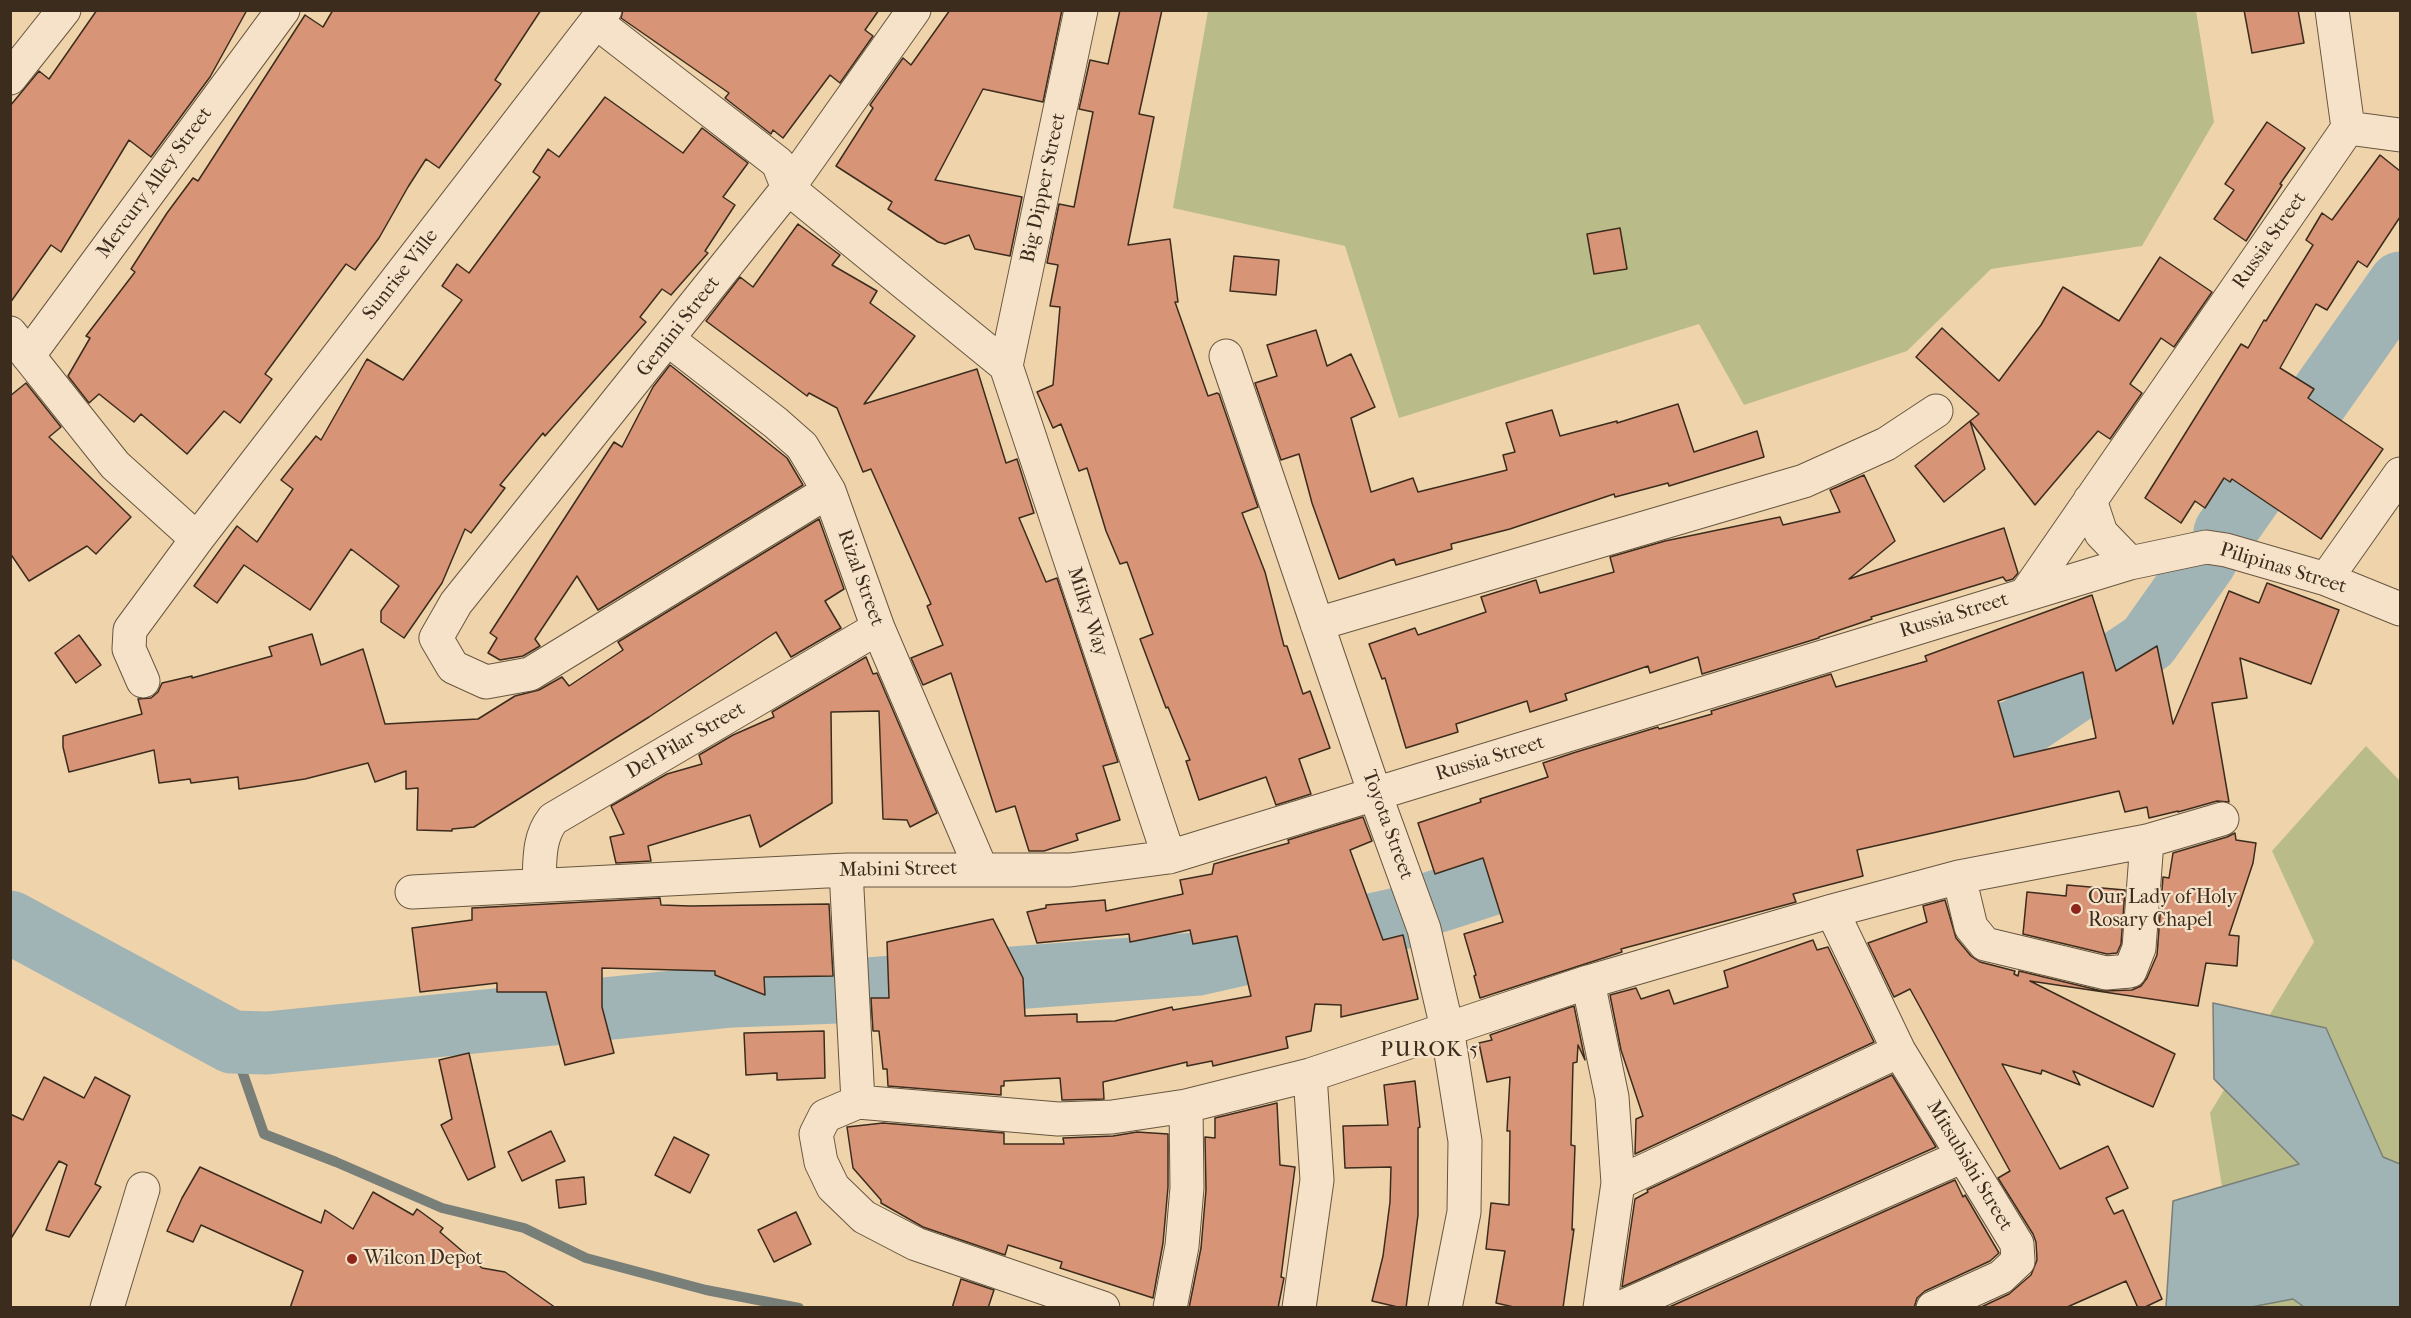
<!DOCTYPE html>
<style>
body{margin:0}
#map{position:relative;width:2411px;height:1318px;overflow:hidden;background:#efd3ab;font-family:"IM FELL French Canon",serif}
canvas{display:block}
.frame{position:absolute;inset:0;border:12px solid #3b2c1d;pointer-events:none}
</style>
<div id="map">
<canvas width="2411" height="1318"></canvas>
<div class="frame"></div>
</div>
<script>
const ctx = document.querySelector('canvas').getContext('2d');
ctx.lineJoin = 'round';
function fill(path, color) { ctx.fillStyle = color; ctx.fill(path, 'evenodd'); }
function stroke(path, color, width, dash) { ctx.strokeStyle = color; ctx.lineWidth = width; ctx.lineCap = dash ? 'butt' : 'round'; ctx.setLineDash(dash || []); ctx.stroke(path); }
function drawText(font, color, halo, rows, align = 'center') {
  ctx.font = font + ' "IM FELL French Canon",serif'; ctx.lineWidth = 4.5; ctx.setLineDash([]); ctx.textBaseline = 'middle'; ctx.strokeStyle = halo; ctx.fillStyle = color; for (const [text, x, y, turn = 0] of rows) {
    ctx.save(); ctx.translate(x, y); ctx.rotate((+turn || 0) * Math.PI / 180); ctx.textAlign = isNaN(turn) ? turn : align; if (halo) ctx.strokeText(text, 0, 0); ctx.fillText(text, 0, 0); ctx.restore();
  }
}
fill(new Path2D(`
 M1208,11H2196L2214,122L2142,246L1991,269L1907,351L1744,405L1699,324L1399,418L1345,246L1173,208Z
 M2366,746L2400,781V1307L2176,1308L2231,1242L2210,1113L2314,942L2272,851Z`), '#b9bc89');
const water = new Path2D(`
 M2213,1003L2326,1028L2383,1157L2400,1164V1307H2304L2293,1299L2251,1307H2166L2173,1201L2299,1164L2214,1079Z`);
fill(water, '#a0b4b5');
stroke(water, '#787e78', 1.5);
stroke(new Path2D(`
 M232,1042L264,1134L336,1162L442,1208L524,1228L586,1258L706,1290L799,1308`), '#787e78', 10);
stroke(new Path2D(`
 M2225,532L2400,283
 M1923,755L2016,731L2148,642L2206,560
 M1432,903L1575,857
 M10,922L232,1042L267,1043L732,996L838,992
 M868,989L1198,964L1398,919`), '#a0b4b5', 63);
const building = new Path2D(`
 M97,10H247L210,77L151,157L129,140L61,252L51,245L10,303V106L39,71L49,79Z
 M333,10H541L495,80L501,84L439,168L426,159L408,187L379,238L355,270L346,264L265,374L272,379L240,423L224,411L187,454L141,414L134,422L99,394L89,403L68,376L90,338L86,336L135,272L131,269L167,213L193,178L198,181L305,15L323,27Z
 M623,10H879L865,30L873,36L840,83L830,75L783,138L773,130L771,134L725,98L729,93L621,18Z
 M950,10H1062L1043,102L983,89L935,180L1022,197L1010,256L975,249L969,235L945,244L938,242L888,209L892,202L836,166L873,108L870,105L903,58L911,65Z
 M1120,10H1162L1139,114L1154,117L1128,245L1170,239L1178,302H1175L1208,396L1217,393L1219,394L1258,507L1242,513L1265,572L1284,646H1287L1303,694L1310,691L1330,748L1299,759L1311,794L1276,805L1266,777L1199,800L1186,761L1190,760L1168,707L1166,708L1140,639L1153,634L1127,562L1120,564L1106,531L1087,468L1079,471L1061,424L1053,428L1037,392L1053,385L1060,307L1050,306L1058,265L1047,263L1059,204L1074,207L1093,112L1079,109L1090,60L1108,64Z
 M2244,10H2298L2304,43L2252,53Z
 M605,97L683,153L702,128L748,163L723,197L735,205L705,251L708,253L671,295L662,289L640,317L646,322L545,436L543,433L500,485L505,488L471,533L465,529L442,583L404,638L381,622V611L399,586L351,549L310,610L244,565L217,603L194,586L237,526L257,542L293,489L281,480L316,436L321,440L367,359L403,380L462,300L442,286L457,264L469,273L540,177L533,172L548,149L559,157Z
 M2267,122L2305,148L2280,184L2282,185L2246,241L2214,219L2234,190L2225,184Z
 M2380,155L2400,171V217L2367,267L2358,261L2327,310L2316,304L2280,368L2314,389L2308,398L2383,449L2321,539L2232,479L2230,482L2224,478L2205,508L2195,501L2181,523L2145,498L2241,344L2248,348L2264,320L2266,321L2313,245L2306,240L2322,213L2332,220Z
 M798,224L840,255L832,265L877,291L870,303L915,336L864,404L977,369L1006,463L1017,459L1034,513L1019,518L1046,582L1057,578L1118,762L1103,766L1120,820L1076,834L1078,840L1044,851H1029L1015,806L996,812L951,673L923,685L911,658L943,645L927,606L931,604L871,469L863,472L837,408L809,393L807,396L706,321L740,277L753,287Z
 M1620,228L1627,269L1594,274L1587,234Z
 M1234,256L1279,260L1276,295L1230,291Z
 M2160,257L2212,292L2174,347L2161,338L2130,384L2142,393L2110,439L2098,431L2035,505L1970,421L1979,414L1916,357L1942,328L1999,381L2041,325L2063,287L2119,321Z
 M1316,330L1327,366L1351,354L1375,407L1351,418L1371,492L1413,478L1418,492L1507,470L1503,455L1515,452L1506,423L1552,410L1560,436L1617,421V423L1678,404L1694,452L1757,431L1764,457L1669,486L1668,483L1615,497L1614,494L1510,529L1451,544L1452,549L1396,565L1394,559L1339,579L1312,503L1299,454L1281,460L1255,383L1277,376L1267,345Z
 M670,365L787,458L803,485L598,610L577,576L535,639L540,646L523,656L500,660L488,653L497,638L490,633L614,442L622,447L653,387Z
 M26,383L61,427L49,437L131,517L96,554L87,546L29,581L10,553V396Z
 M1970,421L1985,469L1944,502L1915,466Z
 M1864,475L1895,541L1849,579L2004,528L2018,573L2013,579L2006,581L2003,577L1871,617L1872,619L1819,637V638L1702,674L1698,657L1650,673L1648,666L1565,694L1567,700L1530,712L1527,701L1456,724L1458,732L1406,748L1385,678L1382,679L1369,644L1415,628L1418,635L1486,612L1481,597L1536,580L1540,593L1614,572L1610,557L1665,541L1780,517L1783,525L1840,512L1830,490Z
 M819,519L844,589L825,601L841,628L791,657L776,632L649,717L474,827L452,829V831L417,830L418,788L406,789V771L375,782L368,763L305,779L239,789L238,777L191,783L190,779L159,783L154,750L69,772L63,747V736L142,714L138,699L151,698L158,692L162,683L192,676V678L272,656L269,647L312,634L321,665L363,649L385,724L478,719L515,696L539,690L562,677L569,686L623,650L618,642Z
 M2267,583L2339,610L2311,684L2240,658L2247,698L2212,703L2229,802L2217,801L2178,812V811L2149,818L2147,807L2125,812L2119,791L1857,850L1863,876L1793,894L1796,902L1621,949L1622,952L1480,998L1474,976L1476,975L1464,934L1503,922L1483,858L1435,874L1418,823L1481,802L1480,799L1548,777L1543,763L1573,753L1658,727L1659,729L1712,714L1711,711L1831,674L1836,687L1927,661L1925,656L2092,595L2116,671L2157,646L2173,724L2229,591L2259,603ZM2083,672L2096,738L2014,757L1998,701Z
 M79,635L101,665L76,683L55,653Z
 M866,657L873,674L877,673L937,813L910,827L907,820L883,819L879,711L831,712L832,803L760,847L750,815L648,846L651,861L616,863L610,837L624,834L611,806L667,774L702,764L699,755L733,735L774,717L772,712Z
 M1363,817L1372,841L1350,850L1383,940L1403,935L1418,999L1341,1017V1005L1315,1004L1311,1031L1286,1037L1288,1048L1213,1066L1212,1061L1187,1066V1062L1103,1082L1104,1099L1062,1100L1060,1078L1004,1081V1086H1001V1095L888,1086L887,1069H883L879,1031H873L871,998H889L887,942L993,919L1023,978L1025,1016L1077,1014V1022L1115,1021L1172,1007L1173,1010L1251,996L1237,936L1193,944L1190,930L1130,942L1129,934L1037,943L1027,912L1046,908V905L1105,900L1106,911L1183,894L1180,880L1212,874L1214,864L1289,843L1288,840Z
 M2235,833L2236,840L2256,843L2253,863L2229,935L2239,936L2237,966L2206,963L2198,1006L2030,981L2175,1054L2153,1107L2073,1071L2080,1085L2042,1070L2041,1074L2002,1064L2060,1169L2108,1146L2128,1188L2106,1198L2114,1214L2123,1210L2162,1299L2143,1308H2138L2126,1281L2065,1308H1979L2009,1294L2031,1275L2037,1260L2036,1242L2033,1234L1998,1178L2010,1171L1910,989L1894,997L1868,943L1927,922L1923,906L1945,900L1956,938L1971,956L1980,962L2015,971L2014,974L2018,976L2019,971L2102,991L2132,990L2141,986L2147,978L2157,955L2163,877L2169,878L2173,853L2227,837Z
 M2067,885L2125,890L2121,944L2117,953L2107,954L2023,934L2027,892L2066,896Z
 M660,898L661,905L690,906L829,904L833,976L764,977L765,995L715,975V971L602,968V1007L614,1053L565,1065L546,992H497V983L420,992L412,928L472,920V908Z
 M1813,940L1817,950L1828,947L1874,1042L1635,1154L1636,1119L1643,1116L1621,1050L1610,995L1636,988L1641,999L1669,990L1674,1004L1728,987L1724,971Z
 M1574,1006L1585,1060L1578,1045L1577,1062L1573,1063L1571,1145L1575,1146L1572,1230L1574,1229L1563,1308H1518L1496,1303L1505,1251L1486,1249L1491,1203L1509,1205L1510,1131H1507L1510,1077L1487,1082L1479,1043L1492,1040L1490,1035Z
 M824,1031L825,1078L777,1080V1073L746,1075L744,1033Z
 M469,1053L495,1167L468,1180L441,1125L452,1119L439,1060Z
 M1892,1075L1936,1147L1622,1287L1635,1199L1648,1192L1647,1190Z
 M44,1077L84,1098L95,1077L130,1096L95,1184L101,1187L69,1237L46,1230L67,1165L59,1161L10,1240V1114L23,1120Z
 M1415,1081L1420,1127L1418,1128V1215L1406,1308H1402L1372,1301L1383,1256L1390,1202L1391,1167L1345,1168L1343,1126L1388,1125L1384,1085Z
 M1277,1103L1280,1165L1295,1167L1281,1277L1284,1278L1278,1308H1189L1201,1248L1206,1190L1205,1137L1215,1138V1118Z
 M883,1123L1004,1133V1144H1064L1063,1138L1113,1136L1137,1132L1168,1134V1187L1163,1243L1153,1298L1060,1268L1062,1262L1008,1245L1005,1255L923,1227L881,1203V1200L853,1168L847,1127Z
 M551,1131L565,1161L522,1181L508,1152Z
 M674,1137L709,1155L690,1193L655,1175Z
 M200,1167L321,1223L325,1210L353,1229L373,1192L413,1215L417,1209L443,1228L440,1232L482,1268L505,1272L556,1308H290L303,1271L201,1225L193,1242L167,1231L182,1198Z
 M584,1177L586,1204L559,1208L556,1180Z
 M1955,1180L1963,1197L1965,1195L1999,1253L1990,1261L1925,1291L1917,1298L1914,1308H1667Z
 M796,1212L811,1244L774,1262L758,1230Z
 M961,1279L994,1290L988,1308H952Z`);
fill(building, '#d89476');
stroke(building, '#3b2c1d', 1.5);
const minor = new Path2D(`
 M2332,10L2348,128
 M596,22L778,163L788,188L1006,366
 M10,78L64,10
 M2348,128L2400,135
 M10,333L115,465L197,539
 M669,340L776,423L802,446L829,491L878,628L981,869
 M28,356L283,10
 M1226,356L1375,794L1424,929L1447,1028L1465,1141L1464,1212L1445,1308
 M1006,366L1169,857
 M1006,366L1081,10
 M829,491L530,674L486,682L453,667L436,638L456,603L788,188L914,10
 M2090,500L2101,533L2130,563
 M2326,579L2400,474
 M2025,595L2348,128
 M1317,624L1804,481L1886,444L1936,411
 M143,681L129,649L130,630L197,539L605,10
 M846,870L858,1102
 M1959,877L1971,927L1985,944L2106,973L2130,971L2139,948L2147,841
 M539,885C540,861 538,838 553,819L878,628
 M412,892L846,870H1070L1169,857L2025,595L2130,563L2206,547L2226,550L2326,579L2400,609
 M1588,982L1612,1097L1618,1183L1600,1308
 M1899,1051L2017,1244L2018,1261L2001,1277L1933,1308
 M1618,1183L1899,1051L1832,911
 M107,1308L143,1189
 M1103,1308L916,1244L864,1217L833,1187L821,1162L816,1134L825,1116L858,1102L1058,1119L1112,1117L1186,1106L1310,1075L1588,982L1832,911L1959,877L2147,841L2222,819
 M1170,1308L1182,1246L1187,1188L1186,1106
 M1299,1308L1317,1180L1310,1075
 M1620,1308L1963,1156`);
stroke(minor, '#685640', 35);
stroke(minor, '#f5e2c8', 33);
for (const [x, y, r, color] of [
 [2076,909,6,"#8f2418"],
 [352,1259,6,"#8f2418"]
]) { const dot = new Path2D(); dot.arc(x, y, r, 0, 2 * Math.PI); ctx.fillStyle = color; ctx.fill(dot); stroke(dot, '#f5e2c8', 2); }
drawText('20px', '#3b2c1d', '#f5e2c8', [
 ["Mercury Alley Street",155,183,-54],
 ["Big Dipper Street",1044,188,-78],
 ["Russia Street",2270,241,-55],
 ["Sunrise Ville",401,275,-52],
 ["Gemini Street",679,327,-52],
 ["Pilipinas Street",2283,569,17],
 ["Rizal Street",860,578,70],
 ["Milky Way",1087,612,72],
 ["Russia Street",1954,616,-17],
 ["Del Pilar Street",686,741,-30],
 ["Russia Street",1490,759,-17],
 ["Toyota Street",1387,825,70],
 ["Mabini Street",898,870,-1],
 ["Mitsubishi Street",1969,1166,59]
]);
drawText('20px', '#3b2c1d', '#f5e2c8', [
 ["Our Lady of Holy",2088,898],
 ["Rosary Chapel",2088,921],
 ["Wilcon Depot",364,1259]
], 'left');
ctx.letterSpacing = '1.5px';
drawText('21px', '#3b2c1d', '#f5e2c8', [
 ["PUROK 5",1430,1051]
]);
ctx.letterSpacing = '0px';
</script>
